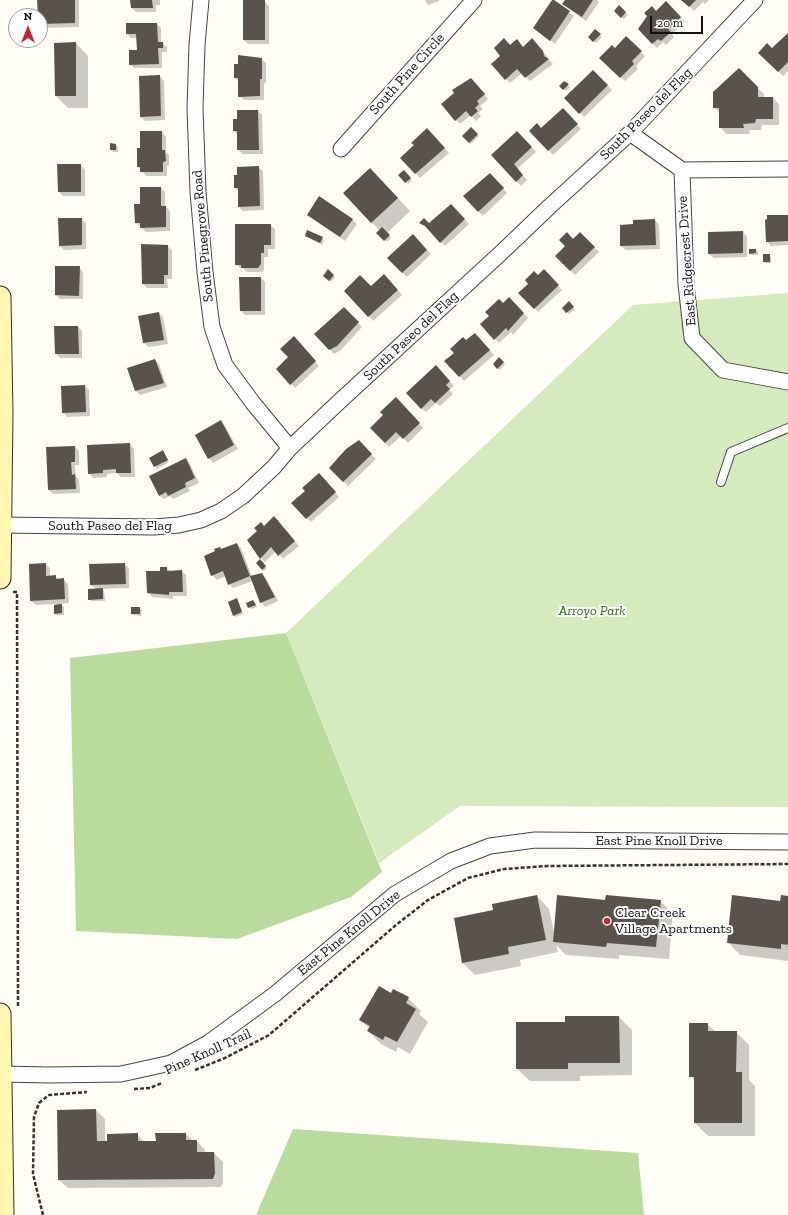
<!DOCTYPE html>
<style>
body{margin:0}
#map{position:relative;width:788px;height:1215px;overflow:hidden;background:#fffdf5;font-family:"Zilla Slab",serif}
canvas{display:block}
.north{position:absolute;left:8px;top:8px;width:40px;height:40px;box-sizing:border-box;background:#fff;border:1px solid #a0a0a0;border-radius:50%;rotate:0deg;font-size:11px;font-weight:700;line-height:16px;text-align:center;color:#111}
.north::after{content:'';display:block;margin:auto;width:14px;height:18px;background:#c4262e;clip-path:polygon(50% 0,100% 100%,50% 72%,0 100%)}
.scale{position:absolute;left:650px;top:16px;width:53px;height:18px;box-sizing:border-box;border:2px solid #111;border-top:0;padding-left:5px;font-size:12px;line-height:14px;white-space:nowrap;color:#111;-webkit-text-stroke:3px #fff;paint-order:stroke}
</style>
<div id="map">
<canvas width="788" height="1215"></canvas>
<div class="north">N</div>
<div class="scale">20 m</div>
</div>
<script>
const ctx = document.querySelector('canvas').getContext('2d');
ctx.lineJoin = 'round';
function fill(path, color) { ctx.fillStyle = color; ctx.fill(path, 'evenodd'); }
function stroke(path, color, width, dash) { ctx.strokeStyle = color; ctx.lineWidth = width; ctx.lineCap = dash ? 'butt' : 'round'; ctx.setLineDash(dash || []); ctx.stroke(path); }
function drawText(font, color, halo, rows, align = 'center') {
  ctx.font = font + ' "Zilla Slab",serif'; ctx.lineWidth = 4; ctx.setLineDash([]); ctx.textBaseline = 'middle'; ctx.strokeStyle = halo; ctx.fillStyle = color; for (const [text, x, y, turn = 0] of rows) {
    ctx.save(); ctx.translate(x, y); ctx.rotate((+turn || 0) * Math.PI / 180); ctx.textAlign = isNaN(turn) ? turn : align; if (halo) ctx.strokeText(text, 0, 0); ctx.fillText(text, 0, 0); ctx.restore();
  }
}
fill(new Path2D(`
 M788,293V807L460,806L379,863L286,633L633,305Z`), '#d5ebbd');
fill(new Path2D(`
 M286,633L382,872L351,897L237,939L76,931L70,658Z
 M293,1129L638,1153L644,1215H256Z`), '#b9dc9c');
fill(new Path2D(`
 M38,0H79V27L43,28L40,25Z
 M131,0H160V5H156V12H136L132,8Z
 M425,0H439V1L428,5Z
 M566,0H597L599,2L586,21L568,8L563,4Z
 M683,0H709L705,4L703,2L694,11Z
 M264,1L269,6V44H248L244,40Z
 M553,1L574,16L555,44L534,28Z
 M666,2L685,22L672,34L674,37L666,45L663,42L657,48L639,29L648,16L652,7L656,11Z
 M619,7L628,15L624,19L615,11Z
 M157,24L161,28V43H163L167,47V52H162V68H134L130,64L138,51L137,38H131L127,34Z
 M595,31L602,37L596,43L589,37Z
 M788,34V71L783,76L760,53L772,49Z
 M626,38L645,56L636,66L638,69L625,81L601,58L615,49Z
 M76,43L88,56V108H68L56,96Z
 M536,44L547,56L548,59L553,64L530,81L522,73L510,83L492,64L511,47L523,48Z
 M261,59L266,63V83H264V100H244L239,96V82L235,78Z
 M739,70L764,94V98H773L779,104V125H762L761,130H749L750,134H726L720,127V113L714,107Z
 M593,71L612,90L584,117L566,98Z
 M160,76L164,81L165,120L145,121L140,116V77Z
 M564,82L570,87L566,91L560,86Z
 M475,83L488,99L480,106L483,109L478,113L481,116L476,121L471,115L460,124L456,120Z
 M563,110L581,129L553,155L531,131L542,129Z
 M258,111L262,115L263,154H243L238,150V135L234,131L238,119Z
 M471,128L479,136L471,144L463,136Z
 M427,130L449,153L420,178L401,158L415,146Z
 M162,132L166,137V152L169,155V165L167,166V176H146L138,167V149H141Z
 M517,132L536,152L517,169L527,180L521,186L492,155Z
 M116,145L118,147V152H113L111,150Z
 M58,165H81L85,170V196H63L59,192Z
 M258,167L263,171L264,210L243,211L239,207V191L235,188Z
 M404,171L412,180L408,184L400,175Z
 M490,174L507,193L483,216L465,197Z
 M383,182L410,211L387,233L391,238L387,242L378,233L380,231L344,193Z
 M161,188L165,192V206L170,211V231L146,232L136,223L135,205H141Z
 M320,198L353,220L357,224L345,241L313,219L309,215Z
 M451,205L469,224L445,246L427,228L422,224H429Z
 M788,216V245L771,246L767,241Z
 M81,219L86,223V249L64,250L60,246Z
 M655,220L659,225L660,249L626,250L621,246L634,225Z
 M270,225L275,229V249H268V257H264V269L263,272H247L243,268H240L236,264Z
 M743,232L747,237V257L714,258L709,254Z
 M580,233L599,252L575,275L556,256Z
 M413,235L431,254L407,277L389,258Z
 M306,236L322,238L324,240L322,245Z
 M142,245L167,246L172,250V279H167L168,288H147L143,284Z
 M756,250L758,252V255H752L750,253Z
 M769,255L771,257V263H766L764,261Z
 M79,267L83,272V299H60L56,295Z
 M328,271L335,277L331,282L324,276Z
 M544,271L562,290L538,312L520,293Z
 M384,276L402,295L373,321L345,291L371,288Z
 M261,278L265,282V315H245L241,311Z
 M509,298L528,318L513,335L511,332L499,343L481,324Z
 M569,303L575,309L569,314L563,308Z
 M344,308L362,327L341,350L334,354L316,334Z
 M159,313L163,317L168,344L149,347L144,343L139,317Z
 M78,327L82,331V358H60L56,354Z
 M479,338L494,355L464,381L446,361L467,342Z
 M298,342L319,366L295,388L291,384L289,357Z
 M499,359L505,364L500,370L494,364Z
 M155,360L159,364L167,387L140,395L136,391Z
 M436,367L454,386L449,390L453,394L440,406L436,403L426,412L421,408Z
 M85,386L89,390L90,416L67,417L63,412Z
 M396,398L423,428L408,443L401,436L389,447L371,428L384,415Z
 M221,422L225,426L238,449L213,463L209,458Z
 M358,442L376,459L348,486L330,468Z
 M130,444L134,449L135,477H121L117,473L107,474V477L93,478L89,473Z
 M75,447L79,451V465H75L76,476L79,480L80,493L53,494L49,490Z
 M163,452L169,462L157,469L150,458Z
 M186,459L190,464L199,483L188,488L190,491L173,499L170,496L164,499L159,495Z
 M323,479L339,497L311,522L307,518L306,491Z
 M278,522L299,546L283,559L276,551L265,562L261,558L258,531Z
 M237,544L241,548L252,577L262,574L266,578L278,601L265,607L261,602L253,581L233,588L229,584L226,576L217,580L212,575L217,552Z
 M260,560L267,568L264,571L257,563Z
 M45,564L50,568V577L55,576L59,580H64L68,584L69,603L60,604L64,607V615H57L55,613V604L36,605L31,601Z
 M124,564L129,568V588L102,589L104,591L105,601H91L89,599L96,589L91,585Z
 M167,568L170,571H182L186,575L187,596H173V599L153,597L148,593L161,572Z
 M236,600L238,601L243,614L235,617L234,615Z
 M253,601L257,607L251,609L249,608Z
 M140,608L142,610L141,616L134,615L132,614Z
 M537,896L549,909L554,932L660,901L673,914L669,959L619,955V959L566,955L556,945L558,952L520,960L521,966L475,975L463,963L494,911Z
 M788,897V961L740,955L728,942Z
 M391,994L408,998L421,1011L419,1014L428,1022L410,1054L398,1047L396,1052L381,1044L368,1031L370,1029L360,1020Z
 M566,1017H619L632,1030V1075L580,1076V1081H530L517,1069L566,1023Z
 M707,1024L716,1032H736L749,1045V1080L755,1086V1136H708L695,1123V1081L690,1076Z
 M96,1110L105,1119V1142L137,1134L144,1142H157L186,1134L193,1141H197L205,1150V1153H214L223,1162V1183L221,1187L68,1188L59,1180Z`), '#0003');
fill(new Path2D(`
 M37,0H75V23L40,24V16H38Z
 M130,0H152L153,8H131Z
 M243,0H265V40H243Z
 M552,0H554L570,11L550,41L533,28Z
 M565,0H593L582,17L562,4Z
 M681,0H696L689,7Z
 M666,1L681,17L668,29L671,32L661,41L658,39L652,44L638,29L647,16L644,13L652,6L656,11Z
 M619,5L626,12L621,18L614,11Z
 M126,23H157L158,42H163V48H158L159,64L129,65V50H137L136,34H126Z
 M595,29L601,34L593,42L588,37Z
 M788,33V62L778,72L758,53L767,43L772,48Z
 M626,36L642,51L632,61L634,64L620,78L599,58L612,45L615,48Z
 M504,38L510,45L517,39L523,47L532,38L543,51L544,56L549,59L525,78L517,69L505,80L491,64L500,56L494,48Z
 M76,42V96H55L54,43Z
 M238,55L262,58V79H260V96L238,97V78H234V64H238Z
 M739,68L758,87V97H773V119H756L755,123L743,124L744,128H719V108H713V92Z
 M593,70L608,85L579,114L564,98Z
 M160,75L161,116L140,117L139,76Z
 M471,78L485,94L477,101L479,104L475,108L478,111L471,117L466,111L455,121L441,104L454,93L452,90Z
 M564,81L569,84L563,90L559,86Z
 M563,108L578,124L548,151L529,131L537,123L541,128Z
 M237,110H258L259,150H237V131H233V119H237Z
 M471,127L478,134L469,143L462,136Z
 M427,128L445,148L415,174L400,158L414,145L411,143Z
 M140,131H162V150H165L166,161L163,162V172H140V167H137V148H140Z
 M517,131L532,147L514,164L523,175L516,182L491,155Z
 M110,143L116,144V150H110Z
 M57,164H81V192H58Z
 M259,166L260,206L238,207V188H234V175H237V167Z
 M370,168L398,198L371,223L343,193Z
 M404,170L411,178L405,183L398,175Z
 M490,173L504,188L478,212L463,196Z
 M140,187H161V206H166V227L140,228V223H135L134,204H140Z
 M319,196L353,219L340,237L307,215Z
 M451,204L465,219L440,243L425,226L419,223L424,218L429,223Z
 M767,215H788V241L766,242L765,220L767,219Z
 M58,218H82V245L59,246Z
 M655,219L656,245L620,246V225L633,224V220Z
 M235,224H271V245H264V253H261V264L258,268H241V265H235Z
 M382,227L390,235L384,241L376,233Z
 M307,230L323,237L320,243L305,236Z
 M743,231V253L708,254V232Z
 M567,232L573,239L580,232L595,247L570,271L555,256L565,246L559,240Z
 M413,234L427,250L402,273L387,258Z
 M141,244L168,245V275H164V284H142Z
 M749,249H756V253L749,254Z
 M763,254H770V262H763Z
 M55,266H80L79,296L55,295Z
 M328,269L334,275L329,281L323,276Z
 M544,269L559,285L534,309L518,293L528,284L525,280L534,271L538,275Z
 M384,274L398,290L368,317L344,291L360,275L371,286Z
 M239,277H261V311H240Z
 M509,297L524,313L508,331L506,328L494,340L480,324L489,316L485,312L499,299L503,303Z
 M569,301L574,307L566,313L562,308Z
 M344,307L359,322L337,346L329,350L314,334Z
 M159,312L164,340L143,343L138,316Z
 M54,326H78L79,354H55Z
 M475,333L490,350L459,377L444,361L454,353L450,349L463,337L466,340Z
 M294,336L316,361L290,385L276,369L288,357L280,349Z
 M499,357L504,362L497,369L493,364Z
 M155,359L164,383L135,391L127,368Z
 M436,365L450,381L446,385L450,389L435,403L431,399L421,409L406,393Z
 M85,385L86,412L62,413L61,386Z
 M396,397L420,423L403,439L396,432L385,443L370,428L383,415L380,412Z
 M221,420L234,445L208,459L195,435Z
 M359,440L372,454L343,482L329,468L346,449Z
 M130,443L131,473H116V469L103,470V473L88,474L87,445Z
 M75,446V462H71L72,475L75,474L76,489L48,490L46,447Z
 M163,450L168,460L154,467L149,458Z
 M186,458L195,478L185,483L186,487L168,496L166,492L159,496L149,476Z
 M319,473L336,492L306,519L291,503L305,491L302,488Z
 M274,516L295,541L278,556L271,547L260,559L247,540L257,531L254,528L261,522L264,526Z
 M237,543L250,576L262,573L275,597L260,603L250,576L228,585L223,571L211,576L204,556L215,551L214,549L220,547L221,549Z
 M260,559L266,566L262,570L256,563Z
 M46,563V576L56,575V579L64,578L65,599L30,601L29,564Z
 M125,563L126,584L90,585L89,564Z
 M160,567H167V571L182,570L183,592H169V595L147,593L146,571H160Z
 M103,588V599L88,600V589Z
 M237,598L242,612L233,616L228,602Z
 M253,600L256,605L248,608L246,603Z
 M62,604V613L54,614V605Z
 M131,607H140V614H131Z
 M537,895L546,940L508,947L509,954L462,963L454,918L493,910L492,904Z
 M557,895L605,900L606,895L661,900L656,947L607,943L606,947L553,942Z
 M732,895L780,901L781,895L788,896V945L781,944V949L727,943Z
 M379,986L391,993L393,989L409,997L406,1003L416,1009L397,1042L385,1036L383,1040L367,1031L370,1026L359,1020Z
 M565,1016H619L620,1063H568V1069H516V1022H565Z
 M689,1023H708V1031H737L736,1072H742V1123H694V1077H689Z
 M96,1109L97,1141H107V1134L138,1133V1141H156L155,1133H186V1140H197V1152H214L215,1173L213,1179L58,1180L57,1110Z`), '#5a524d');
const lane = new Path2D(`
 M721,482L731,452L788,428`);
const street = new Path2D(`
 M201,0L197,45L195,108L198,192L205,272L212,327L225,365L253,403L290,448
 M630,133L682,170L788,169
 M341,149L474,0
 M682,170L686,284L692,338L723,370L788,382
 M0,525L154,527L179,525L201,520L221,511L243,496L274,467L290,448L341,400L502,252L549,207L630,133L755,0
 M1,1074L49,1075L121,1074L171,1063L208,1043L275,994L395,894L451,861L490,846L535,840L788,842`);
const secondary = new Path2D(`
 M0,297L2,414L0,578
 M0,1014L3,1215`);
stroke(lane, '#444', 10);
stroke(street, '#444', 17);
stroke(secondary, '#333', 23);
stroke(new Path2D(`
 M13,592H17L18,1006
 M195,1070L225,1058L269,1035L396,925L428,900L468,878L504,869L547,866L788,864
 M134,1089L150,1088L162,1083
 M43,1215L33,1174L34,1117L39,1103L49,1095L87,1092`), '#333', 2.5, [4, 2]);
stroke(lane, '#fff', 8);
stroke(street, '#fff', 15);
stroke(secondary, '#fff6b0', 21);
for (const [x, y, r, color] of [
 [607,921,4,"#c4262e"]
]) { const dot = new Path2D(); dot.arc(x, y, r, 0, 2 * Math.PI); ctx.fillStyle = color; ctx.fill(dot); stroke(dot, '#fff', 1.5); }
drawText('14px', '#111', '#fff', [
 ["South Pine Circle",407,74,-48],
 ["South Paseo del Flag",646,114,-45],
 ["South Pinegrove Road",203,236,-95],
 ["East Ridgecrest Drive",687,261,-94],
 ["South Paseo del Flag",411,336,-43],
 ["South Paseo del Flag",110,526],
 ["East Pine Knoll Drive",659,841],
 ["East Pine Knoll Drive",349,933,-39],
 ["Pine Knoll Trail",208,1052,-24]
]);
drawText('italic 14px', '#2f6b1f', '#fff', [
 ["Arroyo Park",592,611]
]);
drawText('14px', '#111', '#fff', [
 ["Clear Creek",615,913],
 ["Village Apartments",615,929]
], 'left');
</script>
